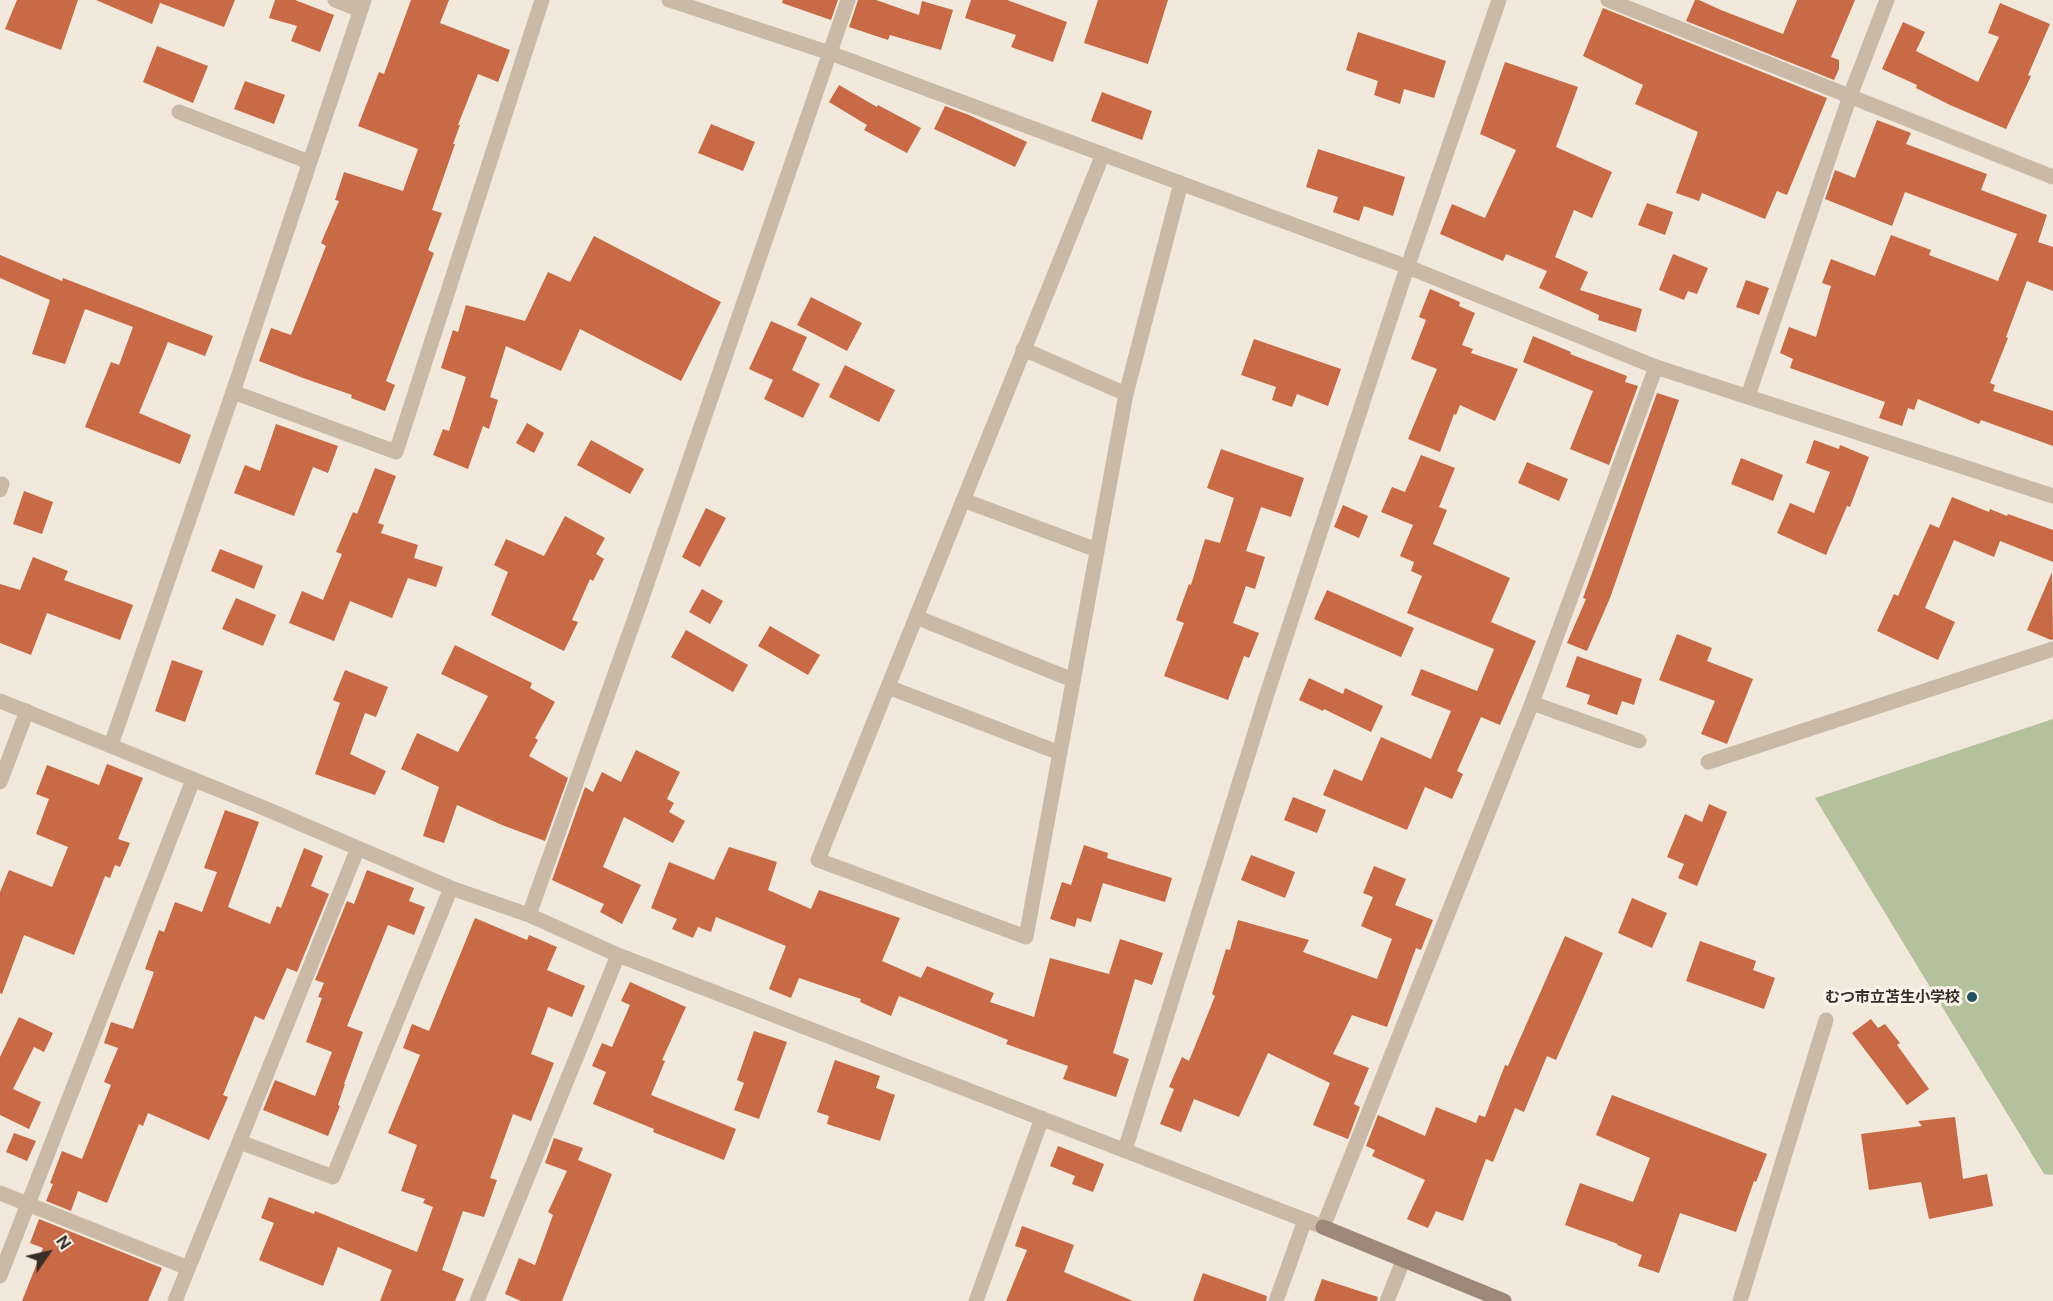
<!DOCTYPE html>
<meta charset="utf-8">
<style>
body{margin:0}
#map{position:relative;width:2053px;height:1301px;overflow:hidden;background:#f2e9dc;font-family:"Public Sans",sans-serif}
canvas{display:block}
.north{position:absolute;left:18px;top:1223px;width:60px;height:60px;-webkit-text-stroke:4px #faf3e9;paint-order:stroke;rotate:56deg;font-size:16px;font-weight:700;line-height:24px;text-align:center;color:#372e28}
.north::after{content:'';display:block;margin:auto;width:21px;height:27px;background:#372e28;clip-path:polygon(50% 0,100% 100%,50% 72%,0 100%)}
</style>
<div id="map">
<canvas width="2053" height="1301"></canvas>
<div class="north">N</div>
</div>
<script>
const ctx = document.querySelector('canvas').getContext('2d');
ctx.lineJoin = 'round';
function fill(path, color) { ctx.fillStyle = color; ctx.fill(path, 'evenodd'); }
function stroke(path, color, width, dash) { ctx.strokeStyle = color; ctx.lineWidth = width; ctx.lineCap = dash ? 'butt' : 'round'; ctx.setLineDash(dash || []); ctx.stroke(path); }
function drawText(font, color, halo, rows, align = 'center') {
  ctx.font = font + ' "Public Sans","Noto Sans JP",sans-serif'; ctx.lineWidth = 6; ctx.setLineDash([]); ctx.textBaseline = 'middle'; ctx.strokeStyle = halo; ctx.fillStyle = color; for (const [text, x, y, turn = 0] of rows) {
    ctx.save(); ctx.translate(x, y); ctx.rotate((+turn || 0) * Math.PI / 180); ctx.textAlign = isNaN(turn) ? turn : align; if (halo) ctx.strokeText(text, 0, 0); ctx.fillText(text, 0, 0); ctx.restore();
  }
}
fill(new Path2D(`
 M2053,719V1175L2044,1174L1815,798Z`), '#b3c29c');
fill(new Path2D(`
 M17,0H78L61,50L5,29Z
 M96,0H235L224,27L160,3L152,24Z
 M275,0H295L334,15L320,52L291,41L297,26L269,18Z
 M411,0H449L440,23L510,50L498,82L478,74L458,125H460L453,144H455L432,210L442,213L428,250L434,253L386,381L395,385L385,411L351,398L352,395L303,378L259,361L271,328L291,335L326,246L321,243L339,201L335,200L344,172L403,191L418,149L358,126L379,72L384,74Z
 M783,0H838L831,20L782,3Z
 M858,0H876L919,15L922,1L953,10L941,50L890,35L888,40L849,27Z
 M971,0H1007L1067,22L1053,62L1011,47L1016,35L965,18Z
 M1098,0H1168L1148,64L1084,43Z
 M1695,0H1699L1721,10L1783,34L1797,0H1855L1831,57L1839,60V69L1834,80L1686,21Z
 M2000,3L2050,24L2028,75L2031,76L2006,129L1950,105L1916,88L1917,85L1882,69L1903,22L1925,32L1916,51L1978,82L1999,37L1988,33Z
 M1603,8L1827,98L1787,195L1777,191L1765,219L1702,193L1699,201L1676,193L1698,132L1635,104L1643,85L1583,56Z
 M1358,32L1446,61L1434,98L1404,89L1400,104L1374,95L1378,81L1346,70Z
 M157,46L208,66L193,103L143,82Z
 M1505,62L1578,87L1556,147L1612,172L1592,218L1574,210L1555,257L1588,272L1580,290L1642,309L1636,332L1598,320L1599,315L1539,288L1547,271L1506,254L1503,261L1440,234L1452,204L1485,218L1516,150L1480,134Z
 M245,81L285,95L274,124L234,109Z
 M839,85L877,107L878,105L921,128L907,153L864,130L867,125L829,102Z
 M1102,92L1152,111L1142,140L1091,121Z
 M945,106L969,115L1027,142L1015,167L934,129Z
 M1877,120L1911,133L1906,144L1987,174L1981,190L2047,215L2038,242L2053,247V291L2027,281L2006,337L2008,338L1990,383L1995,385L1993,391L2053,411V446L1981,420L1979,424L1918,399L1914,410L1908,408L1902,426L1879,418L1885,402L1790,368L1793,359L1780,353L1789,327L1816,337L1831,286L1822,283L1831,259L1875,276L1891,235L1931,250L1929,255L1998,281L2017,234L1905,192L1892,226L1825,199L1835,170L1855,178Z
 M711,124L755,142L743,171L698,153Z
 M1318,149L1405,177L1393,216L1364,206L1359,221L1333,212L1338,197L1306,187Z
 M1647,203L1673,212L1665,235L1638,225Z
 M594,236L721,302L681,381L580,329L561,371L506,346L490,397L498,400L489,429L483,426L468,469L433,455L443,429L449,431L466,377L441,368L453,330L458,332L466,305L525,321L548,272L570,282Z
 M1673,254L1708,268L1697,294L1688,291L1684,300L1659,290Z
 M0,255L62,281L63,278L213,336L205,356L168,342L139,413L191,435L180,464L85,427L111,362L119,365L133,327L85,309L65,364L32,354L50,300L0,278Z
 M1746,280L1769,288L1759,315L1736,307Z
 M1430,289L1460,302L1459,306L1475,313L1462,345L1473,349L1471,353L1518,369L1495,421L1460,405L1456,415L1454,414L1440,452L1408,439L1437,369L1411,359L1426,320L1419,317Z
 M811,297L862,323L847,351L797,325Z
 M771,321L807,337L792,370L820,384L803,418L764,399L773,380L749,369Z
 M1533,336L1571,352L1570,354L1627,376L1625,382L1638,386L1609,465L1570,449L1593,391L1523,362Z
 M1254,339L1341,369L1328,406L1297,394L1292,407L1272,400L1276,387L1241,375Z
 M845,365L895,390L879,422L829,397Z
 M1657,393L1679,400L1610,598L1587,651L1567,643L1586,599L1583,598Z
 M527,423L544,433L534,453L516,443Z
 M276,424L338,446L328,473L313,467L294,516L234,493L245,465L260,471Z
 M591,440L644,469L630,494L577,465Z
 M1814,440L1839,449L1840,445L1869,457L1850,507L1847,506L1826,555L1777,533L1790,503L1814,513L1830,472L1806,463Z
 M1221,449L1304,478L1291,517L1261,507L1246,551L1265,557L1255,589L1246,586L1233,623L1259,633L1249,658L1244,656L1228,700L1164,676L1184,623L1176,620L1189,584L1191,585L1205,539L1220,543L1234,498L1207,488Z
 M1421,455L1455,468L1439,507L1447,510L1433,544L1510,578L1491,622L1536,641L1500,725L1481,717L1457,771L1463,774L1452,799L1425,787L1407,830L1323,795L1334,769L1362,781L1381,737L1431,759L1451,711L1411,695L1421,669L1477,691L1494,649L1407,613L1422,576L1411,571L1414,562L1400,556L1413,525L1381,512L1392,487L1405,492Z
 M1741,458L1783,475L1773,501L1731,484Z
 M1527,462L1568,479L1559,501L1518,483Z
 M375,468L396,476L378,523L384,525L381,533L418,545L414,558L443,567L436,587L408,578L392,618L350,601L334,641L289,623L302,591L323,600L342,554L336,552L353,512L357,514Z
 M24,491L53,502L42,534L13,524Z
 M1952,497L1989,512L1990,509L2007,516L2008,514L2053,530V562L2000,541L1994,557L1954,540L1925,608L1955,622L1938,660L1877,631L1894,594L1898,596L1930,524L1939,528Z
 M1343,505L1368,516L1359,538L1334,527Z
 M706,508L726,518L700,567L682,557Z
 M565,516L605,538L596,554L604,559L593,581L590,579L572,620L578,622L564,651L491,615L508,572L494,565L506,539L544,556Z
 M220,549L263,566L254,589L211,571Z
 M33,557L68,571L64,580L133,605L120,640L47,613L31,655L0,643V584L20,590Z
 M2052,572L2053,639L2051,640L2027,630Z
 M702,589L723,601L710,624L689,612Z
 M1327,590L1414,628L1401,657L1314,619Z
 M236,598L276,615L263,646L222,629Z
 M770,626L820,655L808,675L758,646Z
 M686,630L748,665L733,692L671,657Z
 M1677,634L1712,648L1707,661L1753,679L1727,744L1701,734L1715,701L1659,680Z
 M455,645L532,683L530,688L555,702L535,738L538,740L529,756L568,778L545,841L502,825L457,805L444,843L423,836L439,787L401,769L417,733L458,752L488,696L441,674Z
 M1577,656L1642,679L1634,705L1622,701L1617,715L1587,704L1590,695L1566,687Z
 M172,660L203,671L185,722L155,711Z
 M345,670L388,687L376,717L365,713L350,754L386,771L375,795L315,774L340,703L333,700Z
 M1309,678L1343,694L1345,688L1383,706L1371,732L1324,709L1323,711L1299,700Z
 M636,750L680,772L667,799L674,803L669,812L685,821L673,843L624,817L603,867L641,885L622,924L600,912L604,904L552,880L585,787L593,792L602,772L621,782Z
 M107,764L143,778L118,839L130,843L120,867L115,865L110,878L105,876L74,955L24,935L2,994L0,993V892L9,870L52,887L68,847L36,834L49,799L36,794L47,765L99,785Z
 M1293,797L1326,810L1317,833L1284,820Z
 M1709,804L1727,812L1697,886L1678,878L1684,864L1667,857L1685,814L1702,822Z
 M225,810L259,822L228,907L270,924L277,906L281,908L304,848L323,856L311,886L329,894L297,972L287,968L264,1020L255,1016L223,1095L228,1097L209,1140L148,1113L143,1126L139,1124L107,1203L78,1191L71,1211L46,1201L53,1184L50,1183L62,1151L82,1159L111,1085L104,1082L118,1048L104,1043L111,1022L133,1029L154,972L145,969L159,930L164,932L175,902L202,912L217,872L204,868Z
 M1084,845L1108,853L1107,858L1172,878L1165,902L1103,883L1091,922L1077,918L1075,927L1050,919L1062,882L1071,885Z
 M729,847L777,862L768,890L811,909L819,890L900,918L882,961L921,978L927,966L994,993L990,1002L1034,1017L1050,958L1109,974L1120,939L1163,953L1152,985L1135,979L1113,1053L1129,1059L1116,1097L1063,1079L1068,1066L1006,1044L1008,1040L899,996L891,1016L860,1002L861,999L799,978L791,998L769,989L786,946L716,917L711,932L698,927L693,938L672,929L677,919L651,908L669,862L714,880Z
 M1251,855L1295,872L1285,898L1241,880Z
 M1374,866L1406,879L1395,905L1433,920L1421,950L1416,948L1387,1027L1352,1015L1333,1054L1369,1068L1354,1104L1360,1107L1348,1139L1313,1125L1330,1083L1268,1053L1239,1117L1194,1099L1181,1132L1160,1124L1174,1089L1169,1087L1182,1057L1189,1061L1215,996L1212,994L1226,949L1230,950L1238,920L1309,940L1303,952L1377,979L1392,939L1361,926L1373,897L1363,893Z
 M367,870L414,888L409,901L425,907L414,935L388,925L347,1026L363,1032L344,1084H345L338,1105L340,1106L328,1136L263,1110L275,1080L315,1096L332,1052L306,1042L322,998L318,997L324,983L315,980L347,901L354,904Z
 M1632,898L1667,913L1652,948L1618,933Z
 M475,918L527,940L529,935L557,947L547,970L585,986L572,1017L548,1007L531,1054L554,1063L531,1121L513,1114L490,1178L497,1180L484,1217L463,1211L442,1270L464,1279L455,1301H380L392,1270L338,1247L323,1286L259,1260L274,1223L261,1218L269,1197L314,1214L315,1211L417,1252L433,1207L423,1203L425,1199L401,1191L417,1145L388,1133L420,1055L403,1048L412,1024L429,1031Z
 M1565,936L1603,953L1556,1060L1547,1056L1524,1112L1515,1108L1493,1162L1486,1159L1463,1221L1436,1211L1428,1228L1407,1219L1425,1180L1372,1156L1375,1150L1366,1146L1378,1115L1425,1136L1436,1107L1476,1123L1479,1115L1485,1117L1505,1065L1508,1066Z
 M1700,941L1756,961L1753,970L1775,978L1764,1009L1686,981Z
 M630,982L686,1007L662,1060L665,1061L651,1095L736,1129L724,1160L653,1132L654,1129L593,1104L606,1072L592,1066L602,1043L612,1047L630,1005L621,1001Z
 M19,1017L53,1033L44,1052L34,1047L13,1089L41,1102L29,1129L0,1115V1057Z
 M1871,1019L1878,1028L1885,1024L1900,1043L1897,1045L1929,1089L1907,1105L1852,1033Z
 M754,1031L787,1042L759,1119L734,1110L744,1083L737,1080Z
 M835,1060L880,1076L876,1088L895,1095L880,1141L827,1124L829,1116L817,1112Z
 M1612,1095L1767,1154L1756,1182L1754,1181L1736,1232L1680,1213L1659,1273L1638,1266L1642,1255L1617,1245L1618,1244L1565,1225L1580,1183L1633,1202L1650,1158L1596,1135Z
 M1955,1117L1963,1179L1987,1174L1993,1206L1929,1219L1921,1182L1869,1190L1861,1134L1922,1126L1918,1121Z
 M14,1133L36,1141L27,1161L6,1152Z
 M554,1138L583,1148L578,1160L612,1174L562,1301H521L505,1294L519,1258L535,1265L553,1215L548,1212L567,1171L545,1163Z
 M1058,1146L1104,1164L1093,1192L1072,1184L1075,1176L1050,1166Z
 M39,1219L162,1268L148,1301H22L43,1248L30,1243Z
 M1022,1226L1074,1245L1064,1272L1133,1301H1006L1027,1250L1015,1246Z
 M1203,1273L1267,1296L1266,1301H1193Z
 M1322,1279L1378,1297L1377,1301H1314Z`), '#c76a45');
stroke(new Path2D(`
 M335,0L360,10
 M669,0L830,53L1226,200L1408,267L1656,367L2053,496
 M1608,0L2053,177
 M179,112L309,162
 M1103,154L818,860L1026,937L1126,394L1181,183
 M1023,349L1126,394
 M233,392L396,452L542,0
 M1748,396L1850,96L1887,0
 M0,490L2,484
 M963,500L1097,550
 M916,617L1073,680
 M888,687L1060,753
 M0,701L264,808L451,888L529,915L618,955L1323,1227L1532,703L1656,367
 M1532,703L1639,741
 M111,745L233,392L364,0
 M1708,762L2053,649
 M0,782L27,711
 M529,915L642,598L848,0
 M240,1142L333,1177L451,888
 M1125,1150L1266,697L1401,286L1499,0
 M0,1193L188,1268
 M0,1276L193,780
 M175,1301L358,848
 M477,1301L618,955
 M976,1301L1042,1118
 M1276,1301L1305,1220
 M1387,1301L1403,1261
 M1740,1301L1826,1020`), '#cbb9a8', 15);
stroke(new Path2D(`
 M1323,1227L1504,1301`), '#9e8879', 15);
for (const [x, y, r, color] of [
 [1972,997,6,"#1d5359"]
]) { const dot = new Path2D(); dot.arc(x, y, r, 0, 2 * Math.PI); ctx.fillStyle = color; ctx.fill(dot); stroke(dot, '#faf3e9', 2); }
drawText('bold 15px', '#372e28', '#faf3e9', [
 ["むつ市立苫生小学校",1960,997]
], 'right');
</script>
